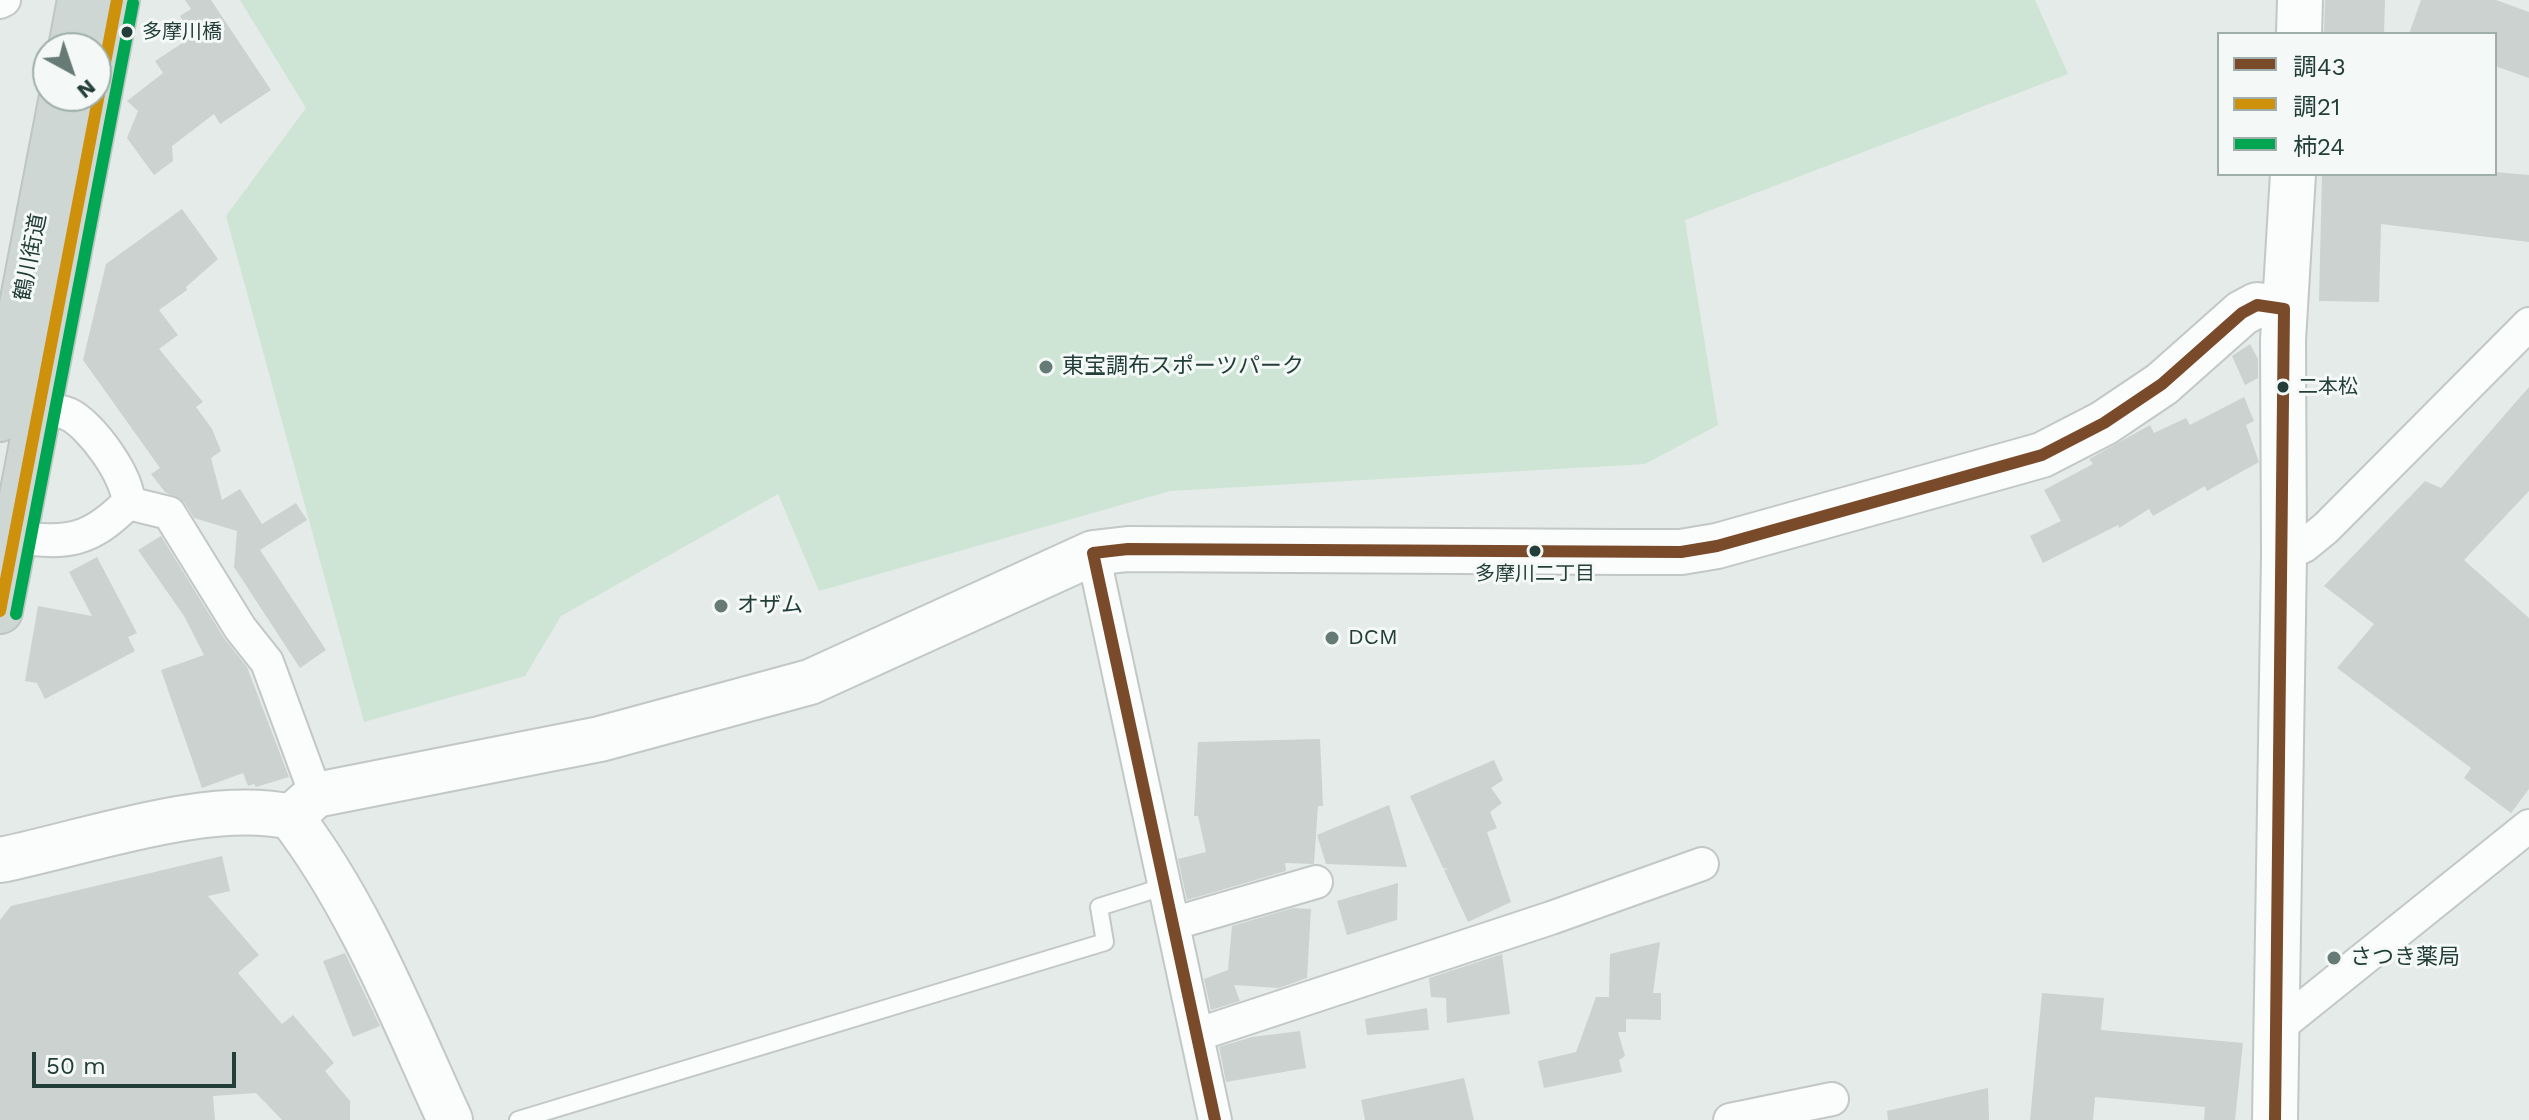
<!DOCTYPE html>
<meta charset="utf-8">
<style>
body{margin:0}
#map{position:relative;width:2529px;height:1120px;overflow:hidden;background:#e5ebe8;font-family:"Work Sans","Noto Sans JP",sans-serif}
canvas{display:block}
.legend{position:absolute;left:2217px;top:32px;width:280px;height:144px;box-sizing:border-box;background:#f4f9f7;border:2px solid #a0aeab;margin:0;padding:10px 14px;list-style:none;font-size:24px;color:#233e38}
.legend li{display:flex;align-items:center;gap:16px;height:40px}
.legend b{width:40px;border:2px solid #a0aeab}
.north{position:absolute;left:32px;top:32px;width:80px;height:80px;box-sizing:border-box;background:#f4f9f7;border:2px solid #a0aeab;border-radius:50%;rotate:140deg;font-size:22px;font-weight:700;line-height:32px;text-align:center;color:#233e38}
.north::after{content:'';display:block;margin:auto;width:28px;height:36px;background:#677b76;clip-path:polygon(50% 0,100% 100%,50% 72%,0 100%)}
.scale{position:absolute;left:32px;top:1052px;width:204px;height:36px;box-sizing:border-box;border:4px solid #233e38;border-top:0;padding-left:10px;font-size:24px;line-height:28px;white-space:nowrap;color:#233e38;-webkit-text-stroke:6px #f4f9f7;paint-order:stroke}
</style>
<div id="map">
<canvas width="2529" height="1120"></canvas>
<ul class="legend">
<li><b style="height:10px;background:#7a4b2a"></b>調43</li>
<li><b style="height:10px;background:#cd910b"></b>調21</li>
<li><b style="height:10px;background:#00a651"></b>柿24</li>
</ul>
<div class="north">N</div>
<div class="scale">50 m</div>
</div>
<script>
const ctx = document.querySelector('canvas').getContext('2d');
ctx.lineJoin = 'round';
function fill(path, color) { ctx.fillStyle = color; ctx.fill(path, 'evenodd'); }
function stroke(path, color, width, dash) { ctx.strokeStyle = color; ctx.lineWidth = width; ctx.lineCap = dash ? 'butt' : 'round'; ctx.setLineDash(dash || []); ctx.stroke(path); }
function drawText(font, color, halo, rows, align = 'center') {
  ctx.font = font + ' "Work Sans","Noto Sans JP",sans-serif'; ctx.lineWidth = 6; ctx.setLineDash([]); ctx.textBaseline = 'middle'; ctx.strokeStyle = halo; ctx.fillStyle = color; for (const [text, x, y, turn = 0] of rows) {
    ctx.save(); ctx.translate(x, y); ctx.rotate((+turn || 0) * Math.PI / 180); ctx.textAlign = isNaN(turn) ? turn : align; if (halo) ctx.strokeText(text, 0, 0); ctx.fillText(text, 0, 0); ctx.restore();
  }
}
fill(new Path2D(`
 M240,0H2035L2068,74L1685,220L1718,425L1645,464L1170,491L819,591L778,494L561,616L525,676L364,722L226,216L306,108Z`), '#cee4d5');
fill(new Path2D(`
 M185,0H211L271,90L220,124L214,114L172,146L173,161L154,175L127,138L138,111L127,101L163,73L155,61L193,36L180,16L191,9Z
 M2325,0H2385L2384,34H2324Z
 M2421,0H2496L2529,12V78L2495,66V34H2409Z
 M2495,172L2529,175V242L2381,224L2379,302L2319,301L2322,174Z
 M182,209L218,259L186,287L187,290L159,310L178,335L159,349L203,402L196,407L212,429L221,451L211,458L222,500L240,489L262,524L296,503L307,520L260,550L326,650L300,668L234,567L237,531L194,518L184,502L165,492L151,474L160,468L83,360L106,264Z
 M2250,344L2258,359V378L2245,385L2232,356Z
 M2529,387V491L2464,560L2529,618V789L2511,813L2464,778L2471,768L2337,668L2374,624L2324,586L2425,481L2441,488Z
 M2244,397L2254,421L2246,425L2259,462L2207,491L2205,486L2153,516L2149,509L2119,528L2118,525L2043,563L2030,536L2061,521L2044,490L2093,464L2089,459L2150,425L2154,433L2186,418L2190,425Z
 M161,536L224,638L247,667L289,777L256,787L254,784L248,786L243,773L202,788L161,670L204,655L184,616L138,550Z
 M97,557L137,633L128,637L135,651L45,699L37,683L25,681L38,606L92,616L69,572Z
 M1320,739L1323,806H1318L1314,864L1285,863L1286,871L1187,900L1178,859L1206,852L1198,816H1194L1198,742Z
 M1494,760L1503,780L1491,788L1502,803L1490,812L1497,828L1487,832L1511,902L1468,922L1444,870L1448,869L1443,868L1410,796Z
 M1389,805L1407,867L1326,864L1317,835Z
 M222,856L230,891L208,896L259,955L238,973L282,1024L293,1015L334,1063L325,1071L350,1101V1120H282L256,1093L213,1096L215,1120H0V920L11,906Z
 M1398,883L1397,920L1347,935L1337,901Z
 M1293,908L1311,909L1307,978L1279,988L1234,985L1240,1001L1211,1010L1204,979L1228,970L1232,926Z
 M1660,942L1653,993H1661V1020L1626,1019V1032H1618L1625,1056L1619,1060L1622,1072L1544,1088L1538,1061L1576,1052L1596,997H1609L1610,954Z
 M345,953L380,1026L353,1037L323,961Z
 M1502,954L1510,1014L1447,1023L1446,998L1431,997L1429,978Z
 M2042,993L2104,998L2101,1030L2243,1043L2235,1120H2204L2205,1107L2095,1097L2093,1120H2030Z
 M1427,1008L1429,1030L1367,1035L1365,1019Z
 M1300,1031L1306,1068L1226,1082L1219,1047L1252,1037Z
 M1464,1078L1474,1120H1365L1361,1100Z
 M1988,1088L1989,1120H1888L1887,1111Z`), '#ccd2d0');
const lane = new Path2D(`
 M518,1120L1105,942L1099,907L1166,886`);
const street = new Path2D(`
 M0,2L4,0
 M128,503L169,513L240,628L267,662L316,795
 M14,537C68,544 89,542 128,503C130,479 91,424 68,414C53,408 34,407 19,404
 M1093,553L1215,1120
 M2284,555L2304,546L2326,528L2529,324
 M1175,923L1316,882
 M2275,1030L2529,826
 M1199,1034L1551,918L1702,864
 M1730,1120L1832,1099`);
const secondary = new Path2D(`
 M2299,34L2300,0
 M291,817C360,907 403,1018 450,1120
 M0,860C85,843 208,798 291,817L316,795L600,739L810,682L1093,553L1128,549L1621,552H1681L1717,546L2042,455L2104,423L2162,384L2242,313L2257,305L2284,309
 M2275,1120L2284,555L2283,340L2293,174`);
const primary = new Path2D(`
 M71,48L80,0
 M0,419L62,96
 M0,611L117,0`);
stroke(lane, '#c2c8c5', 20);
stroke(street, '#c2c8c5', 36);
stroke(secondary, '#c1c8c5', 48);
stroke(primary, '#bdc6c4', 48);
stroke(lane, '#fbfcfc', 16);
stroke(street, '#fbfcfc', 32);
stroke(secondary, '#fbfcfc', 44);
stroke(primary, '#ced7d4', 44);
stroke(new Path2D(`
 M1215,1120L1093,553L1128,549L1681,552L1717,546L2042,455L2104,423L2162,384L2242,313L2257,305L2284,309L2275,1120`), '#7a4b2a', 12);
stroke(new Path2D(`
 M0,611L117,0`), '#cd910b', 12);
stroke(new Path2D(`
 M16,614L133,3`), '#00a651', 12);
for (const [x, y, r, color] of [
 [127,32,7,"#233e38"],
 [1046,367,8,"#677b76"],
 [2283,387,7,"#233e38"],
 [1535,551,7,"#233e38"],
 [721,606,8,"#677b76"],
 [1332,638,8,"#677b76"],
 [2334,958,8,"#677b76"]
]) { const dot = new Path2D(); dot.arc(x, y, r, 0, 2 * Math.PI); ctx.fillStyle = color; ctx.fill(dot); stroke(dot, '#f4f9f7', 3); }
drawText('20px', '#233e38', '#f4f9f7', [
 ["多摩川橋",142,32],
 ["二本松",2298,387],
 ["多摩川二丁目",1535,574,"center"]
], 'left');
drawText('22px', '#233e38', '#f4f9f7', [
 ["鶴川街道",31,257,-79]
]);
drawText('22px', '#233e38', '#f4f9f7', [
 ["東宝調布スポーツパーク",1062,367],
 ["オザム",737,606],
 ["DCM",1348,638],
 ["さつき薬局",2350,958]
], 'left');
</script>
